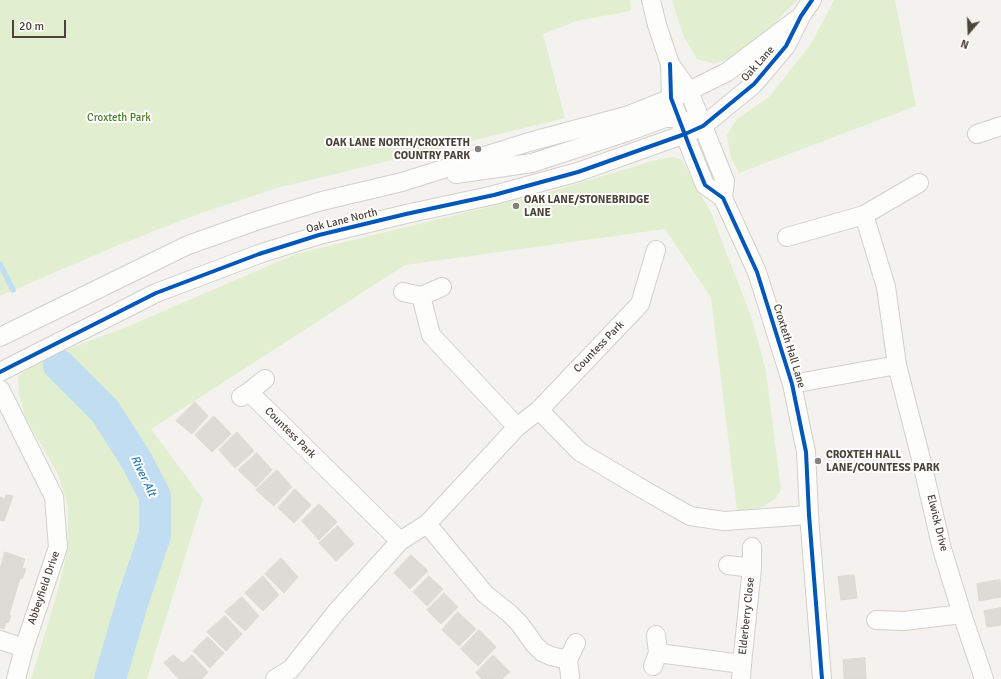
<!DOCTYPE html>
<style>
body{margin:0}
#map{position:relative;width:1001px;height:679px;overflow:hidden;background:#f4f2ee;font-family:Signika,sans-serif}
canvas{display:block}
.north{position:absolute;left:949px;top:12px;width:40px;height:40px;-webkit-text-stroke:3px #fff;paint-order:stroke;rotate:199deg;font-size:11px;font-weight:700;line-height:16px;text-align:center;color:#4b4439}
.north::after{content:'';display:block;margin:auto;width:14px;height:18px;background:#4b4439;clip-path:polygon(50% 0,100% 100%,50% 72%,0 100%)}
.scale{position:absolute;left:12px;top:20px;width:54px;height:18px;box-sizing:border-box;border:2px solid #4b4439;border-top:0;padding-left:5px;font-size:12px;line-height:14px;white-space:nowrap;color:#4b4439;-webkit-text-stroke:3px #fff;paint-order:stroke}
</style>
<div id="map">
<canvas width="1001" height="679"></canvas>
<div class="north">N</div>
<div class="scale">20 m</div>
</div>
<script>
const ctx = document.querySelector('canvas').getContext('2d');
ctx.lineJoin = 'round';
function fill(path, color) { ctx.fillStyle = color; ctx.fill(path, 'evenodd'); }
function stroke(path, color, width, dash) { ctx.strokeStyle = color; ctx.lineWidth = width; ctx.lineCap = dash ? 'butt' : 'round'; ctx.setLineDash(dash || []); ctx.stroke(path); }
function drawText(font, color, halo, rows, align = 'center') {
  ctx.font = font + ' Signika,sans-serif'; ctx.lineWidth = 4; ctx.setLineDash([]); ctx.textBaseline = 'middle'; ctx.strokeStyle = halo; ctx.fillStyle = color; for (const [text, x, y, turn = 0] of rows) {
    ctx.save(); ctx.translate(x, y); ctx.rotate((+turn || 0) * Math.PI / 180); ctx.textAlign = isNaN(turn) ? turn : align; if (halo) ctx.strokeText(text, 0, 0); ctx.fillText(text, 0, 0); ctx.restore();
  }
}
fill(new Path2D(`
 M0,0H630L631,11L576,21L543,34L565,118L277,188L195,215L121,244L0,296Z
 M672,0H797L766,32L735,56L714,64L697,59L683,35Z
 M834,0H895L916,106L739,173L731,158L727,135L737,119L769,97L811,44Z
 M673,157L682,160L712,215L752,319L766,371L781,490L776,498L763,507L737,511L711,297L665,229L405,265L151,429L203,499L147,679H31L57,594L68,549V506L58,474L25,417L19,393L18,377L37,361L129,326L296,254L546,193L660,159Z`), '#e1eecf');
stroke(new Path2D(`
 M0,264L13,290`), '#c0ddf1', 5.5);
stroke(new Path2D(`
 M59,365L105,411L138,463L155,496V535L132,603L110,679`), '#c0ddf1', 32);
const building = new Path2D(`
 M195,402L208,416L192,434L176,421Z
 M214,416L231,434L212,452L195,435Z
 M237,432L254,451L235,468L219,450Z
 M257,453L272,470L256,487L238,470Z
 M277,470L292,487L274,506L256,490Z
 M295,489L311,505L294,523L278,508Z
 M6,495L13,496L4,521L0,520V497L5,499Z
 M319,504L337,522L319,540L302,521Z
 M338,526L354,544L336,561L319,543Z
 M5,552L25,559L22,568L26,569L22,579L20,578L9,615L11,616L8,623L6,622L4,629L0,628V570Z
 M411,555L428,571L410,589L394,573Z
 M281,558L298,577L284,593L265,574Z
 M854,575L857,598L841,600L838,577Z
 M263,576L279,595L263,611L245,593Z
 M429,576L443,589L427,606L413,592Z
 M1000,580L1001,597L979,601L977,584Z
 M444,593L458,607L441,624L427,610Z
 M242,597L259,616L245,631L225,612Z
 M1001,608V625L987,627L984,611Z
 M458,612L476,629L459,646L442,630Z
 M225,616L242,634L226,651L207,632Z
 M479,630L496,647L478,666L461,649Z
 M208,637L224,653L210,668L193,651Z
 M173,655L183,663L192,655L208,672L202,679H179L164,663Z
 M493,655L510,672L502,679H482L476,673Z
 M865,658L866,679H844L843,660Z`);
fill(building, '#dedbd6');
stroke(building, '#dcd9d4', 1);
const minor = new Path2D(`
 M651,0L657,25L670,64L689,91L725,181L723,198
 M670,64L671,98L690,148L705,185L723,198L757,272L792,384L806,452L809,515L822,679
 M977,134L1001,126
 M456,174L532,163L630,131L665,118H672L690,122
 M864,215L886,287L897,365L921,459L942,549L962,614L984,679
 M787,237L864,215L919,183
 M403,292L421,296L442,287
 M421,296L431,335L517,427
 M0,337L188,245L259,220L322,201L402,182L529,142L626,116L689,91L727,72L796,20
 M0,372L156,293L259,254L319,235L406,214L494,195L578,172L685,134L703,126L754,84L786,46L801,16L812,0
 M792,384L897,365
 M0,389L54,497L58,547L24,648L16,679
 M249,392L400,541
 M241,397L249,392L265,379
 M539,410L580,452L646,491L690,516L724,521L809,515
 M427,524L485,594L509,613L519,623L535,645L542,652L551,656L568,660
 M728,565L752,568
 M876,620L904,621L962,614
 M0,640L24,648
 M658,653L742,664
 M653,666L658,653L656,635
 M570,676L568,660L576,643
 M275,679L291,669L337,611L400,541L427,524L517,427L539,410L640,304L656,250
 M741,679L742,664L752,568V547`);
stroke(minor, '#d2d0cb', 20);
stroke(minor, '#fdfdfc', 18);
stroke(new Path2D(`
 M670,64L671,98L690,148L705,185L723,198L757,272L792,384L806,452L809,515L822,679
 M0,372L156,293L259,254L319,235L406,214L494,195L578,172L685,134L703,126L754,84L786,46L801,16L812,0`), '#0057b8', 4);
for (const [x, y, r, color] of [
 [478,149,4,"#868178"],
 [516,206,4,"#868178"],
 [818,461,4,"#868178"]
]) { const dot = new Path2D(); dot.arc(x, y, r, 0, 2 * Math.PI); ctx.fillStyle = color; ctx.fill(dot); stroke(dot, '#fff', 1.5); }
drawText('11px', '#4b4439', '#fff', [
 ["Oak Lane",758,64,-48],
 ["Oak Lane North",342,221,-14],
 ["Croxteth Hall Lane",789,346,73],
 ["Countess Park",599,347,-46],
 ["Countess Park",290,433,45],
 ["Elwick Drive",937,523,76],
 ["Abbeyfield Drive",44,588,-71],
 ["Elderberry Close",747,616,-84]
]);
drawText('11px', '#4a7f2a', '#fff', [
 ["Croxteth Park",119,118]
]);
drawText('bold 11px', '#4b4439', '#fff', [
 ["OAK LANE NORTH/CROXTETH",470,143,"right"],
 ["COUNTRY PARK",470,156,"right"],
 ["OAK LANE/STONEBRIDGE",524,200],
 ["LANE",524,213],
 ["CROXTEH HALL",826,455],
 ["LANE/COUNTESS PARK",826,468]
], 'left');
drawText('italic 12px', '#2e7ab2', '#fff', [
 ["River Alt",143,476,64]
]);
</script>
